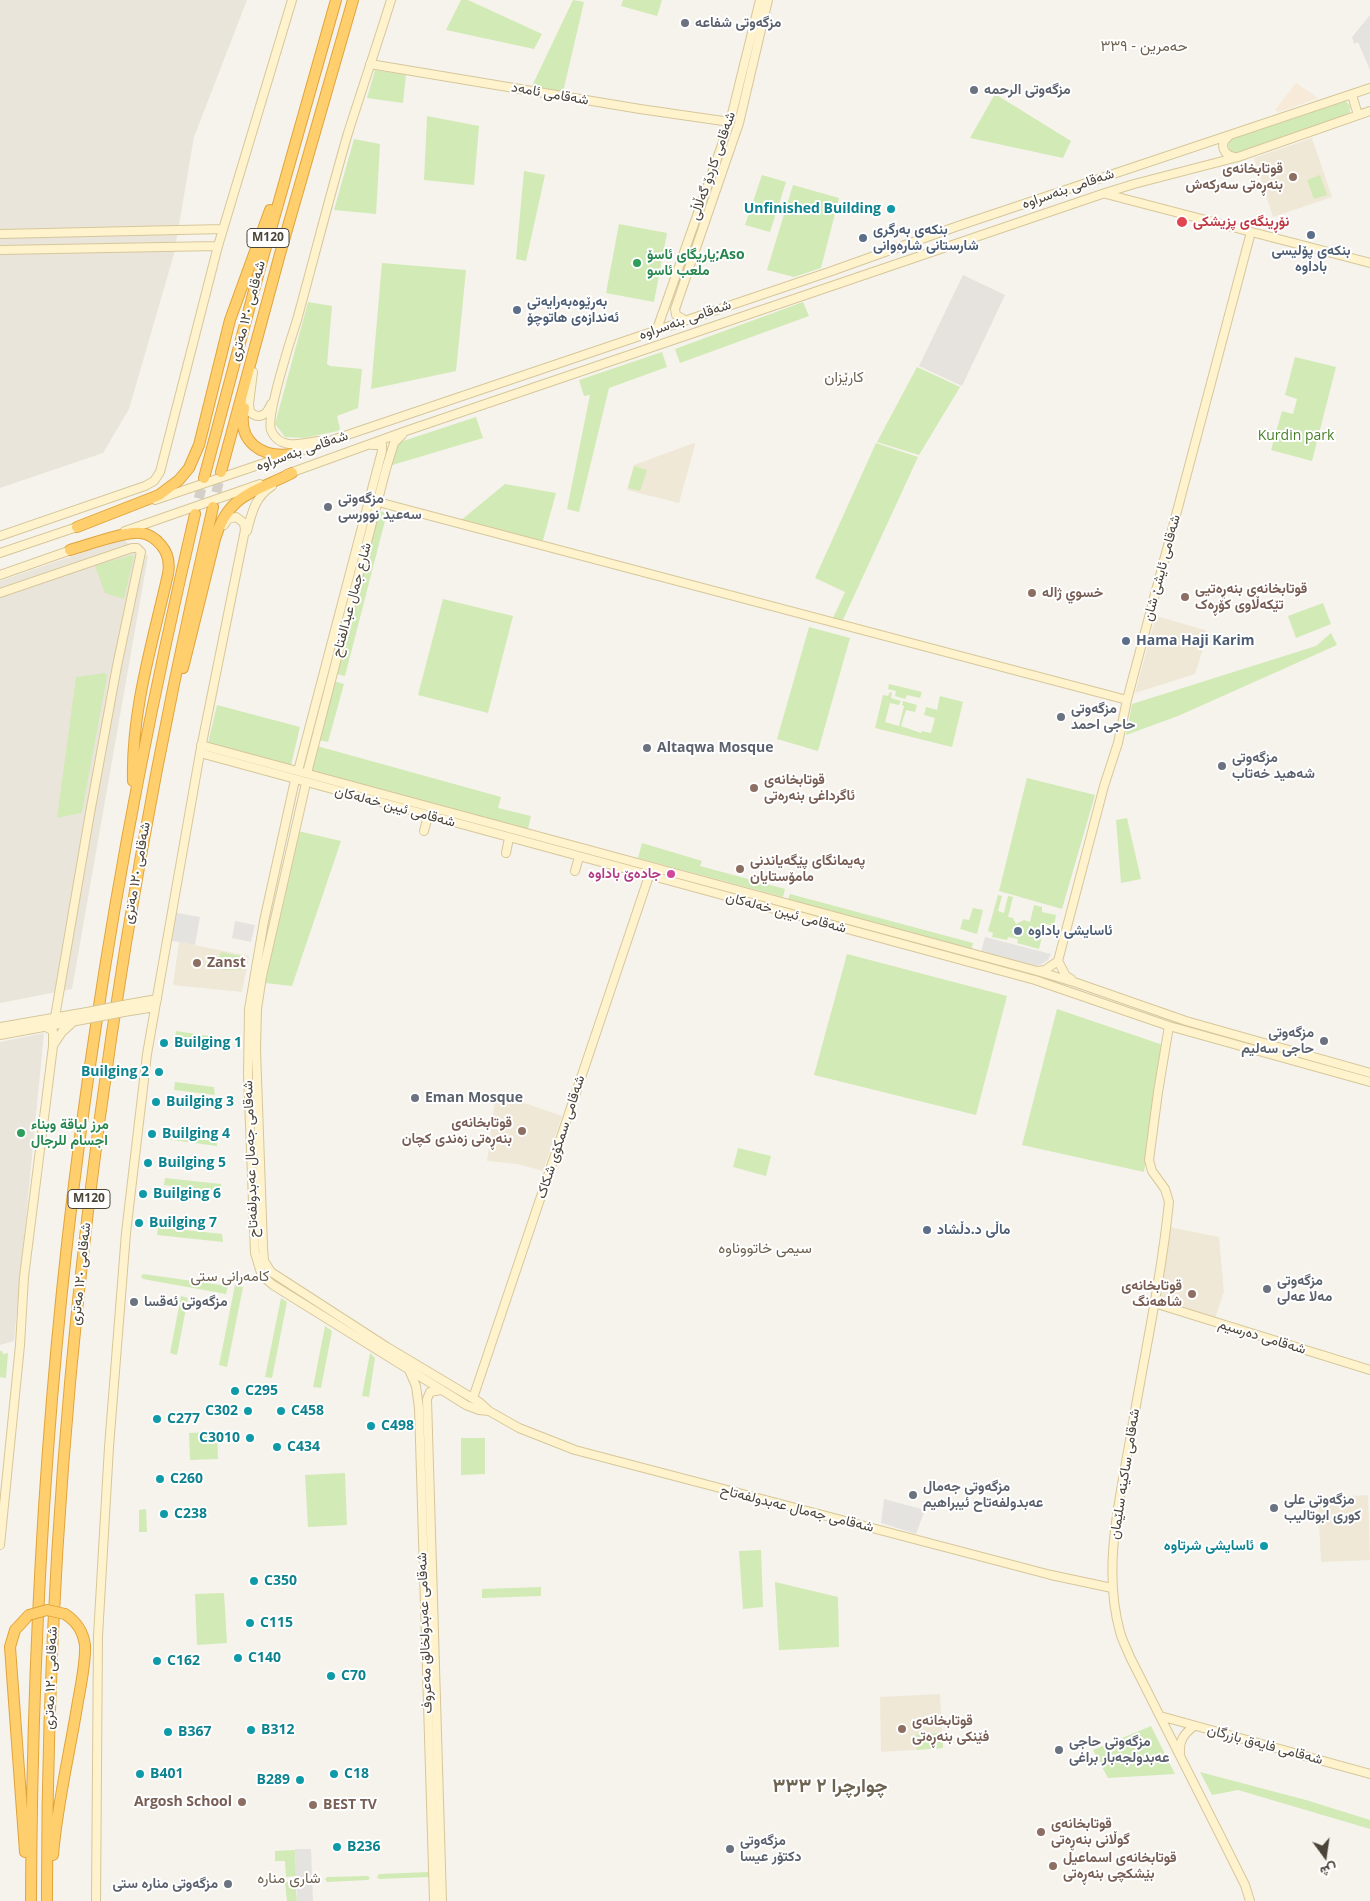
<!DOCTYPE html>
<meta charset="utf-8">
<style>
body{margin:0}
#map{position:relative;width:1370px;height:1901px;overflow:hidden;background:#f6f3ec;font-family:"Open Sans",Vazirmatn,sans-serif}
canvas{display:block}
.north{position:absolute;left:1300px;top:1831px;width:50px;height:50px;-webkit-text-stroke:4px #fff;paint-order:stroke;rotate:166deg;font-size:14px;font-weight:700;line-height:20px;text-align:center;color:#4b4439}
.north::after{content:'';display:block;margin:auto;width:18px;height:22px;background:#4b4439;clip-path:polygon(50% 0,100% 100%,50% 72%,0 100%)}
</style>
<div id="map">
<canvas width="1370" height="1901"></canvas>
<div class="north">ش</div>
</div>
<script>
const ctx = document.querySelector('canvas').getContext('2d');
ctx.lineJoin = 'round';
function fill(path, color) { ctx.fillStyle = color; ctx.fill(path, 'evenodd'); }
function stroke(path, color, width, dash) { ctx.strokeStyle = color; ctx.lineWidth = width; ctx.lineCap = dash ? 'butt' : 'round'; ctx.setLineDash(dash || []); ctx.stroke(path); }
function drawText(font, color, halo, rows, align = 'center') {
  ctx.font = font + ' "Open Sans",Vazirmatn,sans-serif'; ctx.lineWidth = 4; ctx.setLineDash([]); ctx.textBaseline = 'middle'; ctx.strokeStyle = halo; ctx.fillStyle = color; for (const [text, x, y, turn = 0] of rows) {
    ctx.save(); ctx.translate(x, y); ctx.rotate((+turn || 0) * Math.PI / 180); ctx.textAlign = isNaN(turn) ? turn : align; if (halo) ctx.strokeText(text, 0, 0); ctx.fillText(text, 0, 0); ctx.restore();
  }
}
fill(new Path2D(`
 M0,0H247L194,137L174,254L129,409L103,453L0,488Z
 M122,539L148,556L72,989L0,1003V581Z
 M44,1033L14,1341L0,1345V1042Z`), '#eae5da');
fill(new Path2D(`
 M1296,83L1318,98L1279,112L1275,110Z`), '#f7ead8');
fill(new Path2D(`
 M963,275L1005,295L962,386L919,366Z`), '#e6e2dd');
fill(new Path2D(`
 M1312,138L1332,197L1273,217L1254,158Z
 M694,443L695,445L679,503L627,490L634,465Z
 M1156,616L1205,630L1208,633L1195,674L1135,693Z
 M179,942L249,956L242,992L173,985Z
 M496,1093L562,1116L543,1171L517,1164L487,1161Z
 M1169,1227L1219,1237L1224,1292L1215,1318L1156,1301Z
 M1368,1495L1370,1560L1321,1562L1318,1498Z
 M940,1694L943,1748L881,1752L880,1697Z`), '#efe8d6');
fill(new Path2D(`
 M461,0H468L542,34L534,49L446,30Z
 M573,0L584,2L563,92L532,86Z
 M623,0H662L657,16L621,6Z
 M375,70L406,75L403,103L367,98Z
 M995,94L1071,141L1063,158L970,138Z
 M1345,100L1350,106V112L1345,116L1237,153L1230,151L1228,145L1231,139L1257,129Z
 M427,116L479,126L474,185L424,180Z
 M354,139L380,144L376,214L334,210Z
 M524,171L545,175L526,261L516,259Z
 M762,175L786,182L770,232L745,225Z
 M1320,175L1327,195L1314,199L1307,180Z
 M793,185L839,198L821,268L794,277L767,270Z
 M619,224L667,233L654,302L606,293Z
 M382,263L466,270L456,371L371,389Z
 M308,302L332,306L327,364L330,366L362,369L358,408L337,416L340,429L338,431L304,438L285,437L275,424Z
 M803,302L809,316L680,363L675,349Z
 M662,352L667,367L609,388L579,512L567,509L590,395L584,396L579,380Z
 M1295,357L1336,367L1312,461L1271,450L1282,411L1293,414L1297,399L1285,395Z
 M917,367L960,387L919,455L877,442Z
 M476,417L483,438L389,466L397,443Z
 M876,443L918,457L842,622L833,618L845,592L815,578Z
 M634,466L647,470L640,491L628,488Z
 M505,484L556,493L542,544L460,521Z
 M379,511L387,513L345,676L336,674Z
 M132,555L134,556L124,599L105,593L95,566Z
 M443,599L513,616L488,713L418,695Z
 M1323,603L1331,624L1296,638L1288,616Z
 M809,627L850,638L818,751L777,739Z
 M1331,633L1337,645L1178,716L1126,735L1132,704L1316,646Z
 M105,673L107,675L106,682L82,812L81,813L57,818L76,677Z
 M334,681L344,684L328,742L319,740Z
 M889,684L922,692L920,698L907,695L905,699L895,696L896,691L888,689Z
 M890,692L892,693L891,698L901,701L899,705L890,703L885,722L899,726L904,706L902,705L903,701L917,705L915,712L906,710L901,726L921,733L922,731L931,733L935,718L924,715L926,707L937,710L940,696L963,702L952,747L875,728L883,695L888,696Z
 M217,705L300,727L291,765L208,743Z
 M317,746L501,797L498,808L531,816L528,829L312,771Z
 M1027,778L1095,795L1062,909L999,891Z
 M1127,818L1141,879L1121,883L1116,820Z
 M298,831L341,841L292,986L265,983Z
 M642,843L702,861L700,866L785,889L783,897L638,858Z
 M790,894L973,943L971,951L787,902Z
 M998,895L1002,896L998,911L1004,913L1008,896L1013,897L1008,917L1013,918L1016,924L1024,920L1030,922L1034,905L1042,907V912L1056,915L1054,926L1045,924L1039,949L1017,943L1018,939L1008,937L1007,940L992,937L993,933L988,931Z
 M973,908L983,910L977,934L960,929L963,919L969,920Z
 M221,952L246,957L243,969L225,970L215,968Z
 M847,954L1007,996L976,1115L814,1075Z
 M1057,1009L1163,1045L1144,1172L1022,1145Z
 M176,1031L216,1037V1043L175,1039Z
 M175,1082L214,1087L215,1095L174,1090Z
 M166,1131L216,1137L217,1146L165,1139Z
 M738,1148L771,1156L766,1176L733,1167Z
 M165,1178L221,1184L222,1192L164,1185Z
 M158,1227L222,1234L223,1242L157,1235Z
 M143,1274L228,1286L226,1294L143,1279L141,1276Z
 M235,1285L243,1287L227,1367L219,1365Z
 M181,1296L188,1298L177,1355L170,1353Z
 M281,1298L287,1302L272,1378L265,1377Z
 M325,1326L332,1331L321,1388L313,1387Z
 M0,1351H2L3,1354L8,1353L6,1378L0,1377Z
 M370,1353L375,1358L369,1397L362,1396Z
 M217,1432L218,1459L190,1460L189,1433Z
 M461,1438H485V1474L461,1475Z
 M345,1473L347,1525L308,1527L305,1475Z
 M146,1509L147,1532H139V1510Z
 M761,1550L763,1607L743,1609L739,1551Z
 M775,1582L838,1597L839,1647L779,1650Z
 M541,1587V1596L482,1598V1589Z
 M224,1593L227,1643L197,1645L195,1594Z
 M1151,1726L1175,1774L1108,1778L1093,1750Z
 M942,1733L943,1748L917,1750L916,1734Z
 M1200,1772L1306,1800L1370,1820V1829L1238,1790L1212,1795Z
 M295,1850L296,1876L286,1877L285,1861H275V1851Z
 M429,1872V1877L379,1879L377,1877L379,1874Z
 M368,1876L370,1878L368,1880L327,1882L325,1879L327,1877Z
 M285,1882H295L297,1901H287Z`), '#d2eab5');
fill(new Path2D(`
 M1370,15V70L1358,42L1354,44L1352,37Z
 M172,912L200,917L195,945L167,940Z
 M235,921L255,925L251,942L232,938Z
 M985,937L1051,954L1048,960L1042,964L1034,966L1027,964L981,952Z
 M884,1499L925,1510L916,1534L881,1523Z
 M295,1849H311L313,1901H297Z`), '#e5e3e0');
stroke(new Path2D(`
 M213,507L221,472
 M195,513L204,478`), '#d4d0c8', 10, [10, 5]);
const secondary = new Path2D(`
 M370,64L640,109L730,122
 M1352,95L1358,115
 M1229,136L1224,141C1221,149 1226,156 1235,157
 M1106,194L1370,263
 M0,234L223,229
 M0,250L218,246
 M685,320L676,315L675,309L739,123L768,0
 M657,329L730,122L760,0
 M253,372L249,404L250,412C259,420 267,415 271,404
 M318,441C301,444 279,450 271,430C266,416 291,338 297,320C314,258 330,195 348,133C362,89 377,45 391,0
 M287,474L406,431L1105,193L1134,184L1238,157L1370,111
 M155,500L829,272L958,226L1370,88
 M378,502L1127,700
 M125,531L260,484
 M247,531C252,512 255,497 272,486
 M0,536L145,486L154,481L160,472L218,246L292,0
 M0,553L80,526
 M0,575L74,549
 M0,593L132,548H137L141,552L117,666L90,813L55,1017
 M201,745L1037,971L1077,983L1186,1021L1370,1073
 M200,753L1035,980L1169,1026L1370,1082
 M298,771L382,451V445H372
 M307,773L386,469L394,443L402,435
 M295,780L264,921L249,1009L248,1074L255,1253L262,1276L273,1285L466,1405L479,1410L489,1411
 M306,783L262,976L257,1009L256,1050L263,1247L264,1261L271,1272L387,1347L479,1402L489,1411L519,1428L575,1450L1051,1575L1112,1588
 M424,831L428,816
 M506,853L509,838
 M575,871L579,857
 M1037,971L1045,970L1058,961
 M1071,979L1066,976L1058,961L1104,786L1118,743L1127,700L1251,232
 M123,1005L157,999
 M124,1012L155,1007
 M1169,1026L1158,1092L1149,1160L1152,1171L1165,1189L1169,1202C1161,1280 1144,1357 1131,1434C1120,1499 1102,1567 1120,1632C1122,1640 1127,1649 1130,1657L1220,1835L1245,1885L1250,1901
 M0,1027L87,1012
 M0,1035L87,1019
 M54,1044L62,1032L72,1023
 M1154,1303L1370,1370
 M409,1370L416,1386L419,1408L434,1901
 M441,1390L430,1392L427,1399L442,1901
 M473,1398L649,876
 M0,1545L20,1345L24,1277L53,1046V1031L46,1027
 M1160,1716L1370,1774
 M1180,1753C1179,1740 1184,1734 1194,1726
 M96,1901L98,1636L109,1447L126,1233L147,1054L200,753L245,530L244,523L236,517L228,519L224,525`);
const highway = new Path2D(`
 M244,408C237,442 261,458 292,454
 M221,472L280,254L353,0
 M204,478L260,268L336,0
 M77,527L159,495L179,480L189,468L199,445L230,320L270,210
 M70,550C88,545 124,531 141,533C149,534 156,539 161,545C168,553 170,563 168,574C153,641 131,711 133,781
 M183,668L215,539C228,494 255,492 292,473
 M25,1852L10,1647L15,1630L29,1615
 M53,1855C57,1805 69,1756 77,1707C80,1689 86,1663 85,1645C83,1631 77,1622 65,1614
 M31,1901C32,1610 51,1319 95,1032C121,857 155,685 195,514
 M47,1901C46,1431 106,964 213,507`);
stroke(secondary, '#d6c79b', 10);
stroke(highway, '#e0a43c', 12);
stroke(secondary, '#fff3cd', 8);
stroke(highway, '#ffcf6e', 10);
const secondaryBridge = new Path2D(`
 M87,1012L123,1005
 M87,1019L124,1012`);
const highwayBridge = new Path2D(`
 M29,1615L47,1610L65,1614`);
stroke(secondaryBridge, '#d6c79b', 10, []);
stroke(highwayBridge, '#e0a43c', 12, []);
stroke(secondaryBridge, '#fff3cd', 8);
stroke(highwayBridge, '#ffcf6e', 10);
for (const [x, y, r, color] of [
 [685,23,5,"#6b7280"],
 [974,90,5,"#6b7280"],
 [1293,177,5,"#8d6e63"],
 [891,209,5,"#0f9aa8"],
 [1182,222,6,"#e0444e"],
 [1311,235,5,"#5c6f8a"],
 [863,238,5,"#5c6f8a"],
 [637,263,5,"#2e9e5b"],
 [517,310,5,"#5c6f8a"],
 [328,507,5,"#6b7280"],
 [1032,593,5,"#8d6e63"],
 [1185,597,5,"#8d6e63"],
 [1126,641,5,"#5c6f8a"],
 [1061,717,5,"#6b7280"],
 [647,748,5,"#6b7280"],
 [1222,766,5,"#6b7280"],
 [754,788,5,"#8d6e63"],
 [740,869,5,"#8d6e63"],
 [671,874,5,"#d1479c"],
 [1018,931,5,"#5c6f8a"],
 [197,963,5,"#8d6e63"],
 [1324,1041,5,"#6b7280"],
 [164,1043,5,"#0f9aa8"],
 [159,1072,5,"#0f9aa8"],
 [415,1098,5,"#6b7280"],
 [156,1102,5,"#0f9aa8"],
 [522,1131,5,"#8d6e63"],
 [21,1133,5,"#2e9e5b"],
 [152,1134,5,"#0f9aa8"],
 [148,1163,5,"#0f9aa8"],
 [143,1194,5,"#0f9aa8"],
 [139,1223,5,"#0f9aa8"],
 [927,1230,5,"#5c6f8a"],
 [1267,1289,5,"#6b7280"],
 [1192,1294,5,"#8d6e63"],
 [134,1302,5,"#6b7280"],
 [235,1391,5,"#0f9aa8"],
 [248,1411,5,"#0f9aa8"],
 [281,1411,5,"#0f9aa8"],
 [157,1419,5,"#0f9aa8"],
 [371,1426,5,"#0f9aa8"],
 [250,1438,5,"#0f9aa8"],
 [277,1447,5,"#0f9aa8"],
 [160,1479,5,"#0f9aa8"],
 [913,1495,5,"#6b7280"],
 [1274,1508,5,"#6b7280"],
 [164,1514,5,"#0f9aa8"],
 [1264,1546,5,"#0f9aa8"],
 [254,1581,5,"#0f9aa8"],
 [250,1623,5,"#0f9aa8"],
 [238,1658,5,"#0f9aa8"],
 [157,1661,5,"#0f9aa8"],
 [331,1676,5,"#0f9aa8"],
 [902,1729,5,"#8d6e63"],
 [251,1730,5,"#0f9aa8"],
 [168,1732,5,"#0f9aa8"],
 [1059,1750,5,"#6b7280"],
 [140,1774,5,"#0f9aa8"],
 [334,1774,5,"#0f9aa8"],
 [300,1780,5,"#0f9aa8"],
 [242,1802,5,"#8d6e63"],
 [313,1805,5,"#8d6e63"],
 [1041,1832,5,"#8d6e63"],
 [337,1847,5,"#0f9aa8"],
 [730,1849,5,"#6b7280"],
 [1053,1866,5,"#8d6e63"],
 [228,1884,5,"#6b7280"]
]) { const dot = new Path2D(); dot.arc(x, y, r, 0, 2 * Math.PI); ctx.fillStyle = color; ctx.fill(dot); stroke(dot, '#fff', 2); }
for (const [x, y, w] of [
 [268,238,42],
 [89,1199,42]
]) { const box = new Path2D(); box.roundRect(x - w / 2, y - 9.5, w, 19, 4); ctx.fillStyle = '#fff'; ctx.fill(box); stroke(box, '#4b4439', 1); }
drawText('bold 12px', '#4b4439', null, [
 ["M120",268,238],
 ["M120",89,1199]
]);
drawText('bold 14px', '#5b616d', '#fff', [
 ["مزگەوتی شفاعە",695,23],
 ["مزگەوتی الرحمە",984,90],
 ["مزگەوتی",338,499],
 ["سەعید نوورسی",338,515],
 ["مزگەوتی",1071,709],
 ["حاجی احمد",1071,725],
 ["Altaqwa Mosque",657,748],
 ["مزگەوتی",1232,758],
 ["شەهید خەتاب",1232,774],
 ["مزگەوتی",1314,1033,"right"],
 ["حاجی سەلیم",1314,1049,"right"],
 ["Eman Mosque",425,1098],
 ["مزگەوتی",1277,1281],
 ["مەلا عەلی",1277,1297],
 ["مزگەوتی ئەقسا",144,1302],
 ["مزگەوتی جەمال",923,1487],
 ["عەبدولفەتاح ئیبراهیم",923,1503],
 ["مزگەوتی علی",1284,1500],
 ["کوری ابوتالیب",1284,1516],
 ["مزگەوتی حاجی",1069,1742],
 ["عەبدولجەبار براغی",1069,1758],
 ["مزگەوتی",740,1841],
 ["دکتۆر عیسا",740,1857],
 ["مزگه‌وتی مناره‌ ستی",218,1884,"right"]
], 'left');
drawText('14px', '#4b4439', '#fff', [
 ["شەقامی ئامەد",550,94,10],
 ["شەقامی کاردۆ گەڵاڵی",713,166,-71],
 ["شەقامی بنەسراوە",1068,189,-19],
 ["شەقامی ١٢٠ مەتری",248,311,-75],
 ["شەقامی بنەسراوە",685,320,-19],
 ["شەقامی بنەسراوە",302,451,-19],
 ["شەقامی ئایشێ شان",1162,568,-75],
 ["شارع جمال عبدالفتاح",352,600,-75],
 ["شەقامی ئیبن خەلەکان",395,807,15],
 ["شەقامی ١٢٠ مەتری",137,873,-80],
 ["شەقامی ئیبن خەلەکان",786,913,15],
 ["شەقامی سمکۆی شکاک",561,1137,-72],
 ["شەقامی جەمال عەبدولفەتاح",251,1159,-92],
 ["شەقامی ١٢٠ مەتری",81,1274,-84],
 ["شەقامی دەرسیم",1262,1337,17],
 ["شەقامی ساکینە سلێمان",1125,1474,-81],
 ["شەقامی جەمال عەبدولفەتاح",797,1509,14],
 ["شەقامی عەبدولخالق مەعروف",425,1633,-92],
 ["شەقامی ١٢٠ مەتری",51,1678,-88],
 ["شەقامی فایەق بازرگان",1265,1745,15]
]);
drawText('bold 14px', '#785e54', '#fff', [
 ["قوتابخانەی",1283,169,"right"],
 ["بنەڕەتی سەرکەش",1283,185,"right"],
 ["قوتابخانەی بنەڕەتیی",1195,589],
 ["تێکەڵاوی کۆڕەک",1195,605],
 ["خسوي ژاله",1042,593],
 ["قوتابخانەی",764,780],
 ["ئاگرداغی بنەرەتی",764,796],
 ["پەیمانگای پێگەیاندنی",750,861],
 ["مامۆستایان",750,877],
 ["Zanst",207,963],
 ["قوتابخانەی",512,1123,"right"],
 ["بنەڕەتی زەندی کچان",512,1139,"right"],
 ["قوتابخانەى",1182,1286,"right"],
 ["شاهەنگ",1182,1302,"right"],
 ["قوتابخانەی",912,1721],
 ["فێنکی بنەڕەتی",912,1737],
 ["Argosh School",232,1802,"right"],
 ["BEST TV",323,1805],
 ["قوتابخانەی",1051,1824],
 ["گوڵانی بنەڕەتی",1051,1840],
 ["قوتابخانەی اسماعیل",1063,1858],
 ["بێشکچی بنەڕەتی",1063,1874]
], 'left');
drawText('bold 14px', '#0d838f', '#fff', [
 ["Unfinished Building",881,209,"right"],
 ["Builging 1",174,1043],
 ["Builging 2",149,1072,"right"],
 ["Builging 3",166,1102],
 ["Builging 4",162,1134],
 ["Builging 5",158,1163],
 ["Builging 6",153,1194],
 ["Builging 7",149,1223],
 ["C295",245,1391],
 ["C302",238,1411,"right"],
 ["C458",291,1411],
 ["C277",167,1419],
 ["C498",381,1426],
 ["C3010",240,1438,"right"],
 ["C434",287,1447],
 ["C260",170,1479],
 ["C238",174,1514],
 ["ئاسایشی شرتاوە",1254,1546,"right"],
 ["C350",264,1581],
 ["C115",260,1623],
 ["C140",248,1658],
 ["C162",167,1661],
 ["C70",341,1676],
 ["B312",261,1730],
 ["B367",178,1732],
 ["B401",150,1774],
 ["C18",344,1774],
 ["B289",290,1780,"right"],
 ["B236",347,1847]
], 'left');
drawText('bold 14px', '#be3a42', '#fff', [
 ["نۆڕینگەی پزیشکی",1193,222]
], 'left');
drawText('bold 14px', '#4e5e75', '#fff', [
 ["بنكەی بەرگری",873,230],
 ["شارستانی شارەوانی",873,246],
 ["بنکەی پۆلیسی",1311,251,"center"],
 ["باداوە",1311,267,"center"],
 ["بەڕێوەبەرایەتی",527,302],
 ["ئەندازەی هاتوچۆ",527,318],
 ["Hama Haji Karim",1136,641],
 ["ئاسايشى باداوه",1028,931],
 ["ماڵی د.دڵشاد",937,1230]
], 'left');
drawText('bold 14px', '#27864d', '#fff', [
 ["یاریگای ئاسۆ;Aso",647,255],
 ["ملعب ئاسو",647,271],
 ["مرز لياقة وبناء",31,1125],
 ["اجسام للرجال",31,1141]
], 'left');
drawText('14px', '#4a7f2a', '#fff', [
 ["Kurdin park",1296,436]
]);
drawText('bold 14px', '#b23c85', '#fff', [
 ["جادەێ باداوە",661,874]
], 'right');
drawText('15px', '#6e6250', '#fff', [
 ["حەمرین - ٣٣٩",1144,47],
 ["کارێزان",844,378],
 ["سیمی خاتووناوه",765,1249],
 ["كامه‌رانی ستی",230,1277],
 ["شاری منارە",289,1879]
]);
drawText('bold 19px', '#6e6250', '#fff', [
 ["چوارچرا ٢ ٣٣٣",830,1787]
]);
</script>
